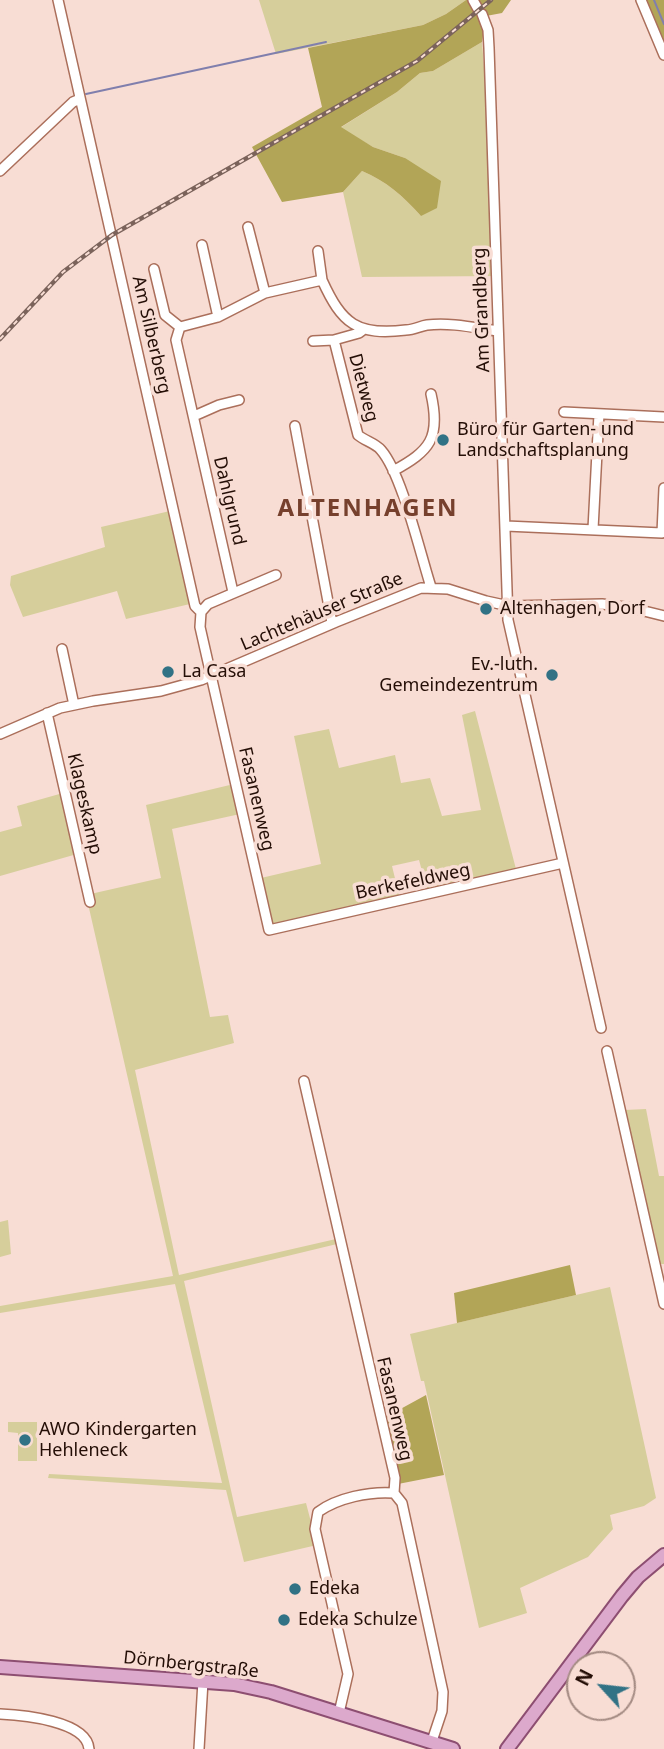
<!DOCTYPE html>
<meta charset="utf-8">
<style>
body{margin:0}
#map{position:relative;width:664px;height:1749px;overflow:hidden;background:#f8ddd4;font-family:"Noto Sans",sans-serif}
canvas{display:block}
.north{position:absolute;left:566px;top:1651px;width:70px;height:70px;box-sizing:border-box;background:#f8ddd4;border:2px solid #a38a82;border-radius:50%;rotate:297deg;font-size:19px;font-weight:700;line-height:28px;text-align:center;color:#240e06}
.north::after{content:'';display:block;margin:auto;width:24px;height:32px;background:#317285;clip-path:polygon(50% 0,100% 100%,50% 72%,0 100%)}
</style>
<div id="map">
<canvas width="664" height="1749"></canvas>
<div class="north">N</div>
</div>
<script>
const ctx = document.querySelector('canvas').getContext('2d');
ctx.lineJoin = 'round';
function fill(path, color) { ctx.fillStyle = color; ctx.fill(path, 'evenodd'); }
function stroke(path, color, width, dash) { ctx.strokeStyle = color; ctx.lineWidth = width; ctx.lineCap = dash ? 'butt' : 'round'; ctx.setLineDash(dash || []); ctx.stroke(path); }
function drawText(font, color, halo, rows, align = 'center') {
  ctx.font = font + ' "Noto Sans",sans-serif'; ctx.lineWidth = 7; ctx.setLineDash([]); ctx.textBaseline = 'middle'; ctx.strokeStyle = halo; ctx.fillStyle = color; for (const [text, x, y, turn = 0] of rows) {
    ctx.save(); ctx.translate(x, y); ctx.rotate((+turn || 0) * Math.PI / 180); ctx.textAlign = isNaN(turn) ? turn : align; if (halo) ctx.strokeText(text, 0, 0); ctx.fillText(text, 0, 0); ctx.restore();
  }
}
fill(new Path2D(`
 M259,0H466L446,14L423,25L276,54Z
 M482,42L500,276L362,277L343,192L362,171C386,181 403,196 421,216L405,158L373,147L340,128L397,92L420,73L433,71Z
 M170,511L190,604L126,619L117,591L23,617L10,585L11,576L105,547L101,527Z
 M475,711L517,873L428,893L419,860L392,866L400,899L271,926L261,878L321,864L294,736L329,729L339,768L395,755L401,783L430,778L442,816L481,810L462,715Z
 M234,784L240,814L172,829L210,1017L228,1015L234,1043L135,1070L179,1275L336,1239L337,1244L184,1281L237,1517L306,1503L317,1545L244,1562L226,1490L48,1478L49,1474L222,1483L175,1284L0,1313V1306L173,1276L86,895L161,878L146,805Z
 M63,793L77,854L0,876V832L22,826L17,806Z
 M646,1109L659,1176H664V1264H657L625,1110Z
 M8,1220L11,1254L0,1257V1222Z
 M610,1287L656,1498L644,1506L610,1515L613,1529L588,1557L520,1588L527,1613L479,1628L424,1381H421L410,1334Z
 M8,1422H37V1461H18V1433L8,1432Z`), '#d6ce9b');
fill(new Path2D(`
 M466,0H511L502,13L486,16L482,42L433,71L420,73L397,92L341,127L373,147L405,158L441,181L437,208L421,216C403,196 386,181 362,171L343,192L282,202L252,147L322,107L308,48L423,25L446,14Z
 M644,0H664V50Z
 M570,1265L576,1295L457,1323L454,1293Z
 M426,1395L444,1475L398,1484L384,1418Z`), '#b2a557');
stroke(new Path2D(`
 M654,0L664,24
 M86,94L326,42`), '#807fad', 2);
const minor = new Path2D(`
 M58,0L195,606L201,612L200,627L269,930L563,863
 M473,0L478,9
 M641,0L664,55
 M482,14L488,30L489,48L508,620L601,1028
 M0,171L73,102L80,99
 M248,227L265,293
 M202,245L218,317
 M318,251L322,280
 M154,269L165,315L180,327
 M180,327L218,317L265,293L322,280C342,324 357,336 406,330C414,330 420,326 427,325C450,322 476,328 498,331
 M180,327L176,340L233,592
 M363,330L359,333L334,340L358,435C365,441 375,443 381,450C402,474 420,553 431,587
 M313,341L334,340
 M564,412L664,417
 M194,416L219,405L239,400
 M295,426L332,623
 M393,471C430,451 441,438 431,394
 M506,526L662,533L664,488
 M593,529L599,414
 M201,612L208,604L276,575
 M62,649L74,705
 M47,713L90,902
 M0,734L60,708L93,701L161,691L201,680L336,622L421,588L448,589L486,601L509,606L602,604L632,608L664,616
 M607,1051L664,1304
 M304,1081L395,1478L394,1493L402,1503L443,1692L442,1711L432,1741
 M339,1713L348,1674L315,1529L318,1512C337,1498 370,1491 394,1493
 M0,1714C23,1715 87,1721 89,1749
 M199,1749L203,1681`);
const major = new Path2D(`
 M0,1667L234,1684L271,1692L453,1749
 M507,1749L622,1596L638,1577L664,1555`);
stroke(minor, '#ab6f5b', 12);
stroke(major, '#8d4e71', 16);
stroke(minor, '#fff', 9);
stroke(major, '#dca9cc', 12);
const rail = new Path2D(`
 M0,339L63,272L112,235L417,61L491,0`);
stroke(rail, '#7b635b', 4.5);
stroke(rail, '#f8ddd4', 2, [5]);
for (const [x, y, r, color] of [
 [443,440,7,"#317285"],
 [486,609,7,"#317285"],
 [168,672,7,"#317285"],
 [552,675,7,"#317285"],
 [25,1440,7,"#317285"],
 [295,1589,7,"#317285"],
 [284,1620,7,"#317285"]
]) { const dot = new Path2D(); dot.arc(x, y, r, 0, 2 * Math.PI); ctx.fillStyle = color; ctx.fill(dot); stroke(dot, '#f8ddd4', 2.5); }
drawText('18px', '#240e06', '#f8ddd4', [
 ["Am Grandberg",482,310,-92],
 ["Am Silberberg",151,335,77],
 ["Dietweg",363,388,75],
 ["Dahlgrund",229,501,77],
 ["Lachtehäuser Straße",322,612,-23],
 ["Fasanenweg",256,799,77],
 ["Klageskamp",84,804,77],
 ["Berkefeldweg",413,882,-12],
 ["Fasanenweg",394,1409,77],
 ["Dörnbergstraße",191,1665,6]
]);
drawText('18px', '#240e06', '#f8ddd4', [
 ["Büro für Garten- und",457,430],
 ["Landschaftsplanung",457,451],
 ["Altenhagen, Dorf",500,609],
 ["Ev.-luth.",538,665,"right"],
 ["Gemeindezentrum",538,686,"right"],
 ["La Casa",182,672],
 ["AWO Kindergarten",39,1430],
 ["Hehleneck",39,1451],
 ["Edeka",309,1589],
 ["Edeka Schulze",298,1620]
], 'left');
ctx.letterSpacing = '2px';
drawText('bold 24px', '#76402d', '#f8ddd4', [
 ["ALTENHAGEN",368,509]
]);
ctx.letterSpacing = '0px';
</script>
